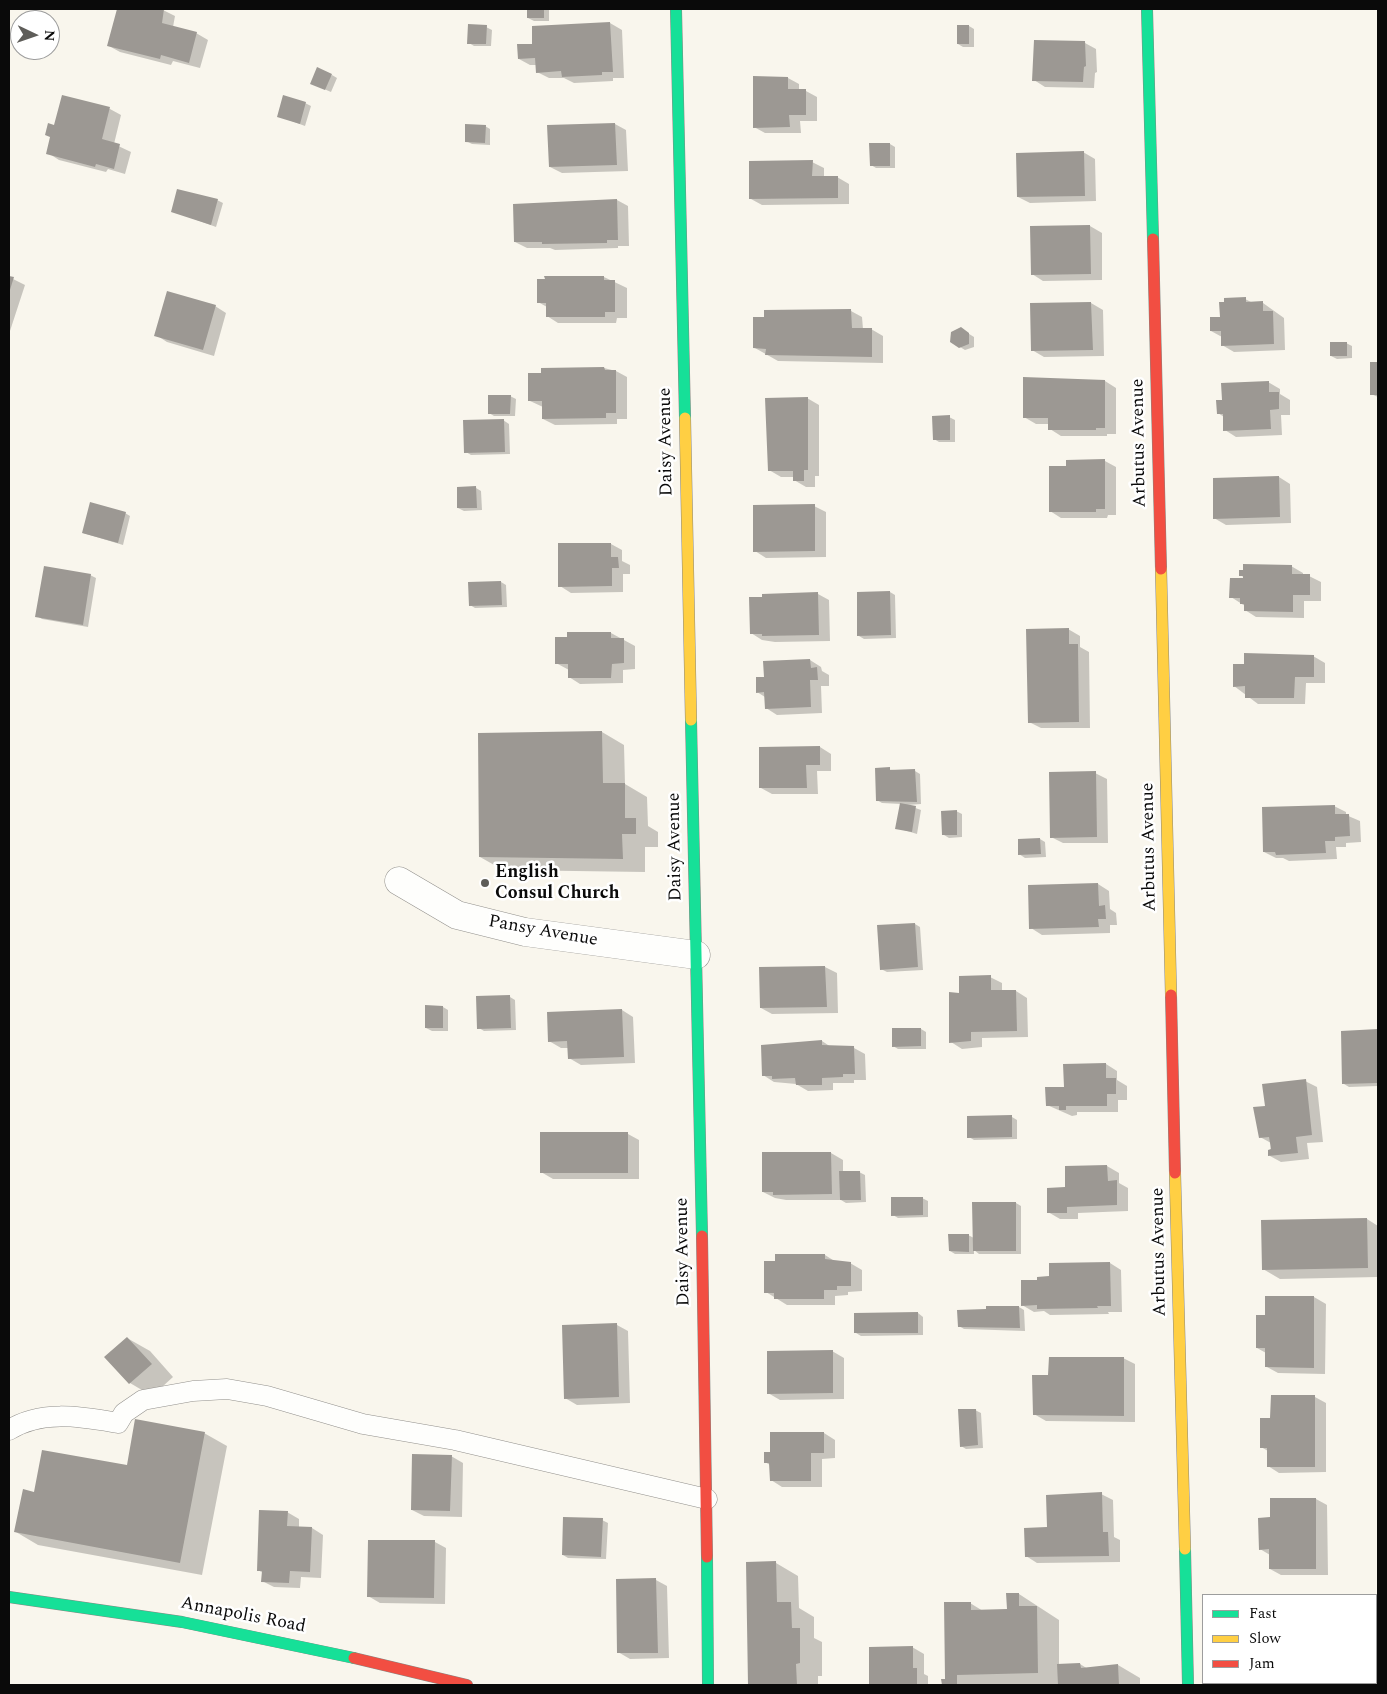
<!DOCTYPE html>
<style>
body{margin:0}
#map{position:relative;width:1387px;height:1694px;overflow:hidden;background:#f9f6ed;font-family:Spectral,serif}
canvas{display:block}
.frame{position:absolute;inset:0;border:10px solid #0a0a0a;pointer-events:none}
.legend{position:absolute;left:1202px;top:1594px;width:175px;height:90px;box-sizing:border-box;background:#fff;border:1px solid #9d9d9d;margin:0;padding:6px 9px;list-style:none;font-size:15px;color:#0a0a0a}
.legend li{display:flex;align-items:center;gap:10px;height:25px}
.legend b{width:25px;border:1px solid #9d9d9d}
.north{position:absolute;left:10px;top:10px;width:50px;height:50px;box-sizing:border-box;background:#fff;border:1px solid #9d9d9d;border-radius:50%;rotate:93deg;font-size:14px;font-weight:700;line-height:20px;text-align:center;color:#0a0a0a}
.north::after{content:'';display:block;margin:auto;width:18px;height:22px;background:#5e5d59;clip-path:polygon(50% 0,100% 100%,50% 72%,0 100%)}
</style>
<div id="map">
<canvas width="1387" height="1694"></canvas>
<div class="frame"></div>
<ul class="legend">
<li><b style="height:6px;background:#16e098"></b>Fast</li>
<li><b style="height:6px;background:#ffcf43"></b>Slow</li>
<li><b style="height:6px;background:#f24e42"></b>Jam</li>
</ul>
<div class="north">N</div>
</div>
<script>
const ctx = document.querySelector('canvas').getContext('2d');
ctx.lineJoin = 'round';
function fill(path, color) { ctx.fillStyle = color; ctx.fill(path, 'evenodd'); }
function stroke(path, color, width, dash) { ctx.strokeStyle = color; ctx.lineWidth = width; ctx.lineCap = dash ? 'butt' : 'round'; ctx.setLineDash(dash || []); ctx.stroke(path); }
function drawText(font, color, halo, rows, align = 'center') {
  ctx.font = font + ' Spectral,serif'; ctx.lineWidth = 5; ctx.setLineDash([]); ctx.textBaseline = 'middle'; ctx.strokeStyle = halo; ctx.fillStyle = color; for (const [text, x, y, turn = 0] of rows) {
    ctx.save(); ctx.translate(x, y); ctx.rotate((+turn || 0) * Math.PI / 180); ctx.textAlign = isNaN(turn) ? turn : align; if (halo) ctx.strokeText(text, 0, 0); ctx.fillText(text, 0, 0); ctx.restore();
  }
}
fill(new Path2D(`
 M118,9L163,10L175,16L173,27L196,33L208,40L200,68L173,61L171,65L120,52L109,46Z
 M528,9H549V21H534L528,18Z
 M610,23L622,30L624,78H613V81L574,83L564,78H549L537,72V65H530L519,59L534,45L533,27Z
 M969,26L974,29V47H963L958,44Z
 M486,27L492,30L491,46H474L469,43Z
 M1085,43L1096,49L1097,72L1095,73L1094,88L1045,87L1034,80Z
 M332,75L337,78L331,92L317,86Z
 M754,78H788L799,84V91H806L817,97V121H800L801,133H765L754,127Z
 M63,96L110,109L121,115L114,144L131,152L125,174L108,169L106,172L59,160L48,153Z
 M305,103L311,106L305,126L278,116Z
 M615,124L626,130L628,171L562,173L550,167Z
 M485,126L490,129V145L472,144L466,141Z
 M890,144L895,147V168H876L871,165Z
 M1083,152L1095,159L1096,201L1030,203L1018,197Z
 M812,162L824,168V178L837,177L849,184V204L762,205L751,199Z
 M217,200L223,203L216,227L172,211Z
 M617,200L628,206L629,246H618V248L555,250L550,248H527L515,242Z
 M1090,226L1102,233V280L1043,281L1032,274L1031,228Z
 M9,277L25,285L9,334Z
 M604,277L627,288V318H617L616,323H558L547,316V307L538,302L546,278Z
 M1245,299L1253,303H1263L1284,318L1285,350L1234,352L1222,345V337L1211,331L1221,318Z
 M1091,303L1103,310L1104,356L1044,357L1032,350L1031,304Z
 M215,306L226,313L214,356L167,342L156,335Z
 M851,311L862,317L863,329H871L883,336V363L778,361L755,348Z
 M966,332L974,337V347L965,350L960,347Z
 M1346,343L1352,346V358L1337,359L1331,356Z
 M1371,363H1378V397L1371,394Z
 M604,368L616,371L627,377V419H617V424L555,425L543,419V407L530,401Z
 M1024,379L1105,381L1116,388V434H1107V436H1061L1050,429V424H1036L1024,417Z
 M1268,382L1280,389V394L1290,400V415H1281L1282,435L1236,437L1225,430L1224,417L1218,413L1224,401Z
 M510,396L516,399L515,416H494L489,413Z
 M807,398L819,405V476H815V487H806L794,480V477H781L769,470Z
 M949,417L955,420V442H939L934,439Z
 M503,420L509,424L510,454L471,455L466,452Z
 M1105,461L1116,467V515H1108L1107,518H1061L1050,511L1067,467Z
 M1279,477L1290,484L1291,523L1226,525L1214,518Z
 M476,488L481,491L482,510L464,511L458,508Z
 M814,506L826,512V557L766,558L755,551Z
 M125,513L130,516L123,545L83,533Z
 M611,544L622,550V561L630,565V574H623V592L571,593L560,586Z
 M1291,566L1303,573V576H1309L1321,582V601H1304V618L1256,617L1245,610V606L1231,597L1247,579L1240,575Z
 M90,575L96,578L88,627L42,619L37,616Z
 M501,582L506,585L507,607L475,608L470,605Z
 M890,592L895,595L896,638L864,639L859,636Z
 M818,594L829,600L830,641L775,642L762,640L751,633L763,598Z
 M1068,629L1080,636V647L1089,652L1090,728H1041L1029,722Z
 M611,633L635,646V669L623,670V683L580,684L569,677V670L556,663L568,638Z
 M1313,656L1325,663V683H1306L1305,704H1258L1234,686L1245,665Z
 M810,660L821,667L822,671L829,675V686H821L822,713L777,715L766,708L765,697L757,692L765,678Z
 M602,732L624,745L625,784L647,797L648,826L658,832V847H645V872L503,870L480,857Z
 M820,747L831,754V771H817L818,794H772L761,788Z
 M876,769L915,771L920,774L921,804L907,805L921,810L917,834L897,828L901,804L882,803L877,800Z
 M1095,773L1107,779L1108,843H1063L1051,837Z
 M1334,806L1346,812V815L1360,821L1361,842L1346,843V847H1336L1337,859L1289,861L1283,858H1276L1264,852Z
 M956,811L962,814V837L949,838L944,835Z
 M1040,839L1045,842L1046,857L1025,858L1019,854V840Z
 M1098,884L1109,891L1110,909L1116,913L1117,925H1110V933L1042,935L1031,928Z
 M915,924L920,927L923,970L887,972L881,969Z
 M825,967L837,973L838,1013L772,1014L761,1008L760,968Z
 M990,977L1002,983V991H1016L1027,998L1028,1037L982,1038V1047L962,1049L951,1042L961,994Z
 M510,997L515,1000L516,1030L484,1031L479,1028Z
 M443,1007L448,1010V1031H432L426,1028Z
 M622,1010L633,1017L635,1063L581,1065L569,1058V1048H561L549,1041Z
 M921,1029L926,1032V1049H898L893,1046Z
 M1378,1031V1086L1349,1087L1344,1084L1342,1032Z
 M822,1041L831,1047L854,1048L865,1054L866,1080H854V1083H833V1090L808,1091L796,1084L774,1082L763,1075Z
 M1106,1064L1117,1071V1080L1127,1086V1100H1118V1112H1077V1115L1072,1116L1047,1105L1065,1088Z
 M1305,1081L1317,1087L1323,1142L1307,1143L1309,1159L1281,1162L1270,1156L1271,1143L1260,1137Z
 M969,1117H1012L1017,1120V1139L974,1140L969,1137Z
 M628,1134L639,1140V1179H553L541,1172Z
 M763,1153H831L843,1160V1173L859,1172L865,1175L866,1202L846,1203L841,1200H786L775,1198L763,1192Z
 M1107,1166L1119,1173V1183L1128,1188V1211L1078,1213V1219H1060L1048,1212L1067,1188L1066,1167Z
 M922,1198L928,1201V1217L898,1218L893,1215Z
 M1016,1203L1021,1206V1254H979L974,1250V1254H955L950,1251L968,1235L974,1238Z
 M1367,1219L1378,1226V1277L1280,1279L1263,1269L1262,1221Z
 M825,1255L836,1262L850,1263L862,1270V1291L848,1292V1295L835,1296V1305H787L766,1292Z
 M1110,1263L1121,1270L1122,1312H1108L1109,1314L1050,1315L1044,1311L1034,1312L1022,1305L1039,1281Z
 M1266,1297H1314L1326,1304L1325,1374L1278,1373L1267,1367L1266,1353L1257,1348L1266,1316Z
 M1019,1307L1024,1310L1025,1331L964,1329L959,1326L987,1310Z
 M918,1313L923,1317V1335L861,1336L856,1333V1314Z
 M617,1325L628,1331L630,1403L577,1405L565,1398Z
 M127,1338L150,1351L173,1377L152,1396L130,1383Z
 M832,1351L844,1358V1399L780,1400L768,1393Z
 M1123,1358L1135,1364V1422L1046,1421L1034,1414L1049,1376Z
 M1315,1397L1326,1403V1472L1279,1473L1268,1466V1451L1261,1447Z
 M975,1410L981,1413L983,1448L966,1449L961,1446Z
 M204,1433L227,1446L202,1575L38,1545L16,1532L35,1493L128,1467Z
 M824,1433L835,1440V1458L822,1459V1487H782L771,1480L770,1465L765,1462L771,1453Z
 M451,1456L463,1463L462,1517L424,1516L412,1510Z
 M1101,1494L1113,1500L1114,1537L1120,1540V1562L1037,1563L1026,1556L1048,1528Z
 M1316,1499L1327,1505L1328,1575H1281L1270,1569V1555L1260,1549L1271,1519Z
 M287,1512L299,1519V1528H312L323,1535L321,1578L301,1577L300,1588L274,1587L262,1581L263,1573L258,1570Z
 M602,1520L608,1523L606,1559L568,1558L563,1555Z
 M435,1542L446,1548L445,1604L380,1603L368,1596Z
 M747,1563H776L798,1576L799,1608L814,1617V1638L822,1642V1676H818V1685H750Z
 M656,1580L667,1586L669,1658L630,1659L618,1652Z
 M1008,1594H1019L1059,1620V1665L1080,1664L1088,1669L1118,1665L1140,1678V1685H943V1680H946L970,1603L983,1611L1008,1610Z
 M912,1647L924,1654V1674L928,1676V1685H870L869,1673Z
 M1376,1667L1378,1668V1685H1330V1683H1376Z`), '#0003');
fill(new Path2D(`
 M117,9H164L162,23L197,32L189,63L161,55L160,59L107,46Z
 M527,9H544V18H527Z
 M610,22L613,72H602V75L562,77L561,71L536,73L535,58L518,59L517,44H532V26Z
 M468,24L487,25L486,44H467Z
 M957,25H969V44H957Z
 M1034,40L1085,41L1086,66L1084,67L1083,82L1032,81Z
 M317,67L332,74L325,90L310,84Z
 M753,76L788,77V89H806V115H789L790,127L753,128Z
 M62,95L110,107L102,139L120,144L114,169L96,164L95,167L46,154L50,137L45,135L48,123L54,125Z
 M283,95L306,102L300,124L277,117Z
 M615,123L617,165L549,167L547,125Z
 M465,124L486,125L485,143L465,142Z
 M869,143H890V166H870Z
 M1084,151L1085,196L1017,197L1016,153Z
 M813,160L812,176H838V198L749,199V161Z
 M177,189L218,199L211,225L171,212Z
 M617,199L618,240H607V243L542,244V242H514L513,204Z
 M1090,225L1091,274L1031,275L1030,226Z
 M9,276L14,277L9,293Z
 M544,276H604V280H615V312H605V317H546V303H537V279H545Z
 M167,291L216,305L203,350L154,336Z
 M1246,297V302L1263,301V311H1273L1274,344L1221,346V331H1210V317H1220L1219,302H1224V298Z
 M1091,302L1093,350L1031,351L1030,303Z
 M851,309L852,328H872V357L765,355L766,349L753,348V317H764V310Z
 M961,327L969,333V344L959,348L950,342L951,332Z
 M1330,342H1347V356H1330Z
 M1370,362H1378V395H1370Z
 M604,367L605,370H616V413H606V418L542,419V401H528V373H541V368Z
 M1023,377L1105,380V428H1096V430H1048V418H1023Z
 M1269,381V392H1279V409L1270,410L1271,429L1223,431V414H1217L1216,400H1222L1221,383Z
 M488,395H511L510,414H488Z
 M808,397V470H804V481H793V471H768L765,398Z
 M950,415V440H933L932,416Z
 M504,419L505,452L464,453L463,420Z
 M1105,459V509H1096V512H1049V466H1066V460Z
 M1279,476L1280,517L1213,519V478Z
 M476,486L477,508H457V487Z
 M90,502L126,512L118,543L82,533Z
 M815,504V551L753,552V505Z
 M558,543H611V557H618L619,568H612V586L558,587Z
 M1243,564L1292,565V574H1310V595H1293V612L1244,611V604H1240V598H1229L1230,578H1243V576H1239V570H1243Z
 M44,566L91,574L83,625L35,617Z
 M501,581L502,605L469,606L468,582Z
 M890,591L891,635L857,636V592Z
 M818,592L819,635L762,636V634H750L749,597H762V594Z
 M1069,628V644H1078L1079,722L1028,723L1026,629Z
 M567,632H611V638H624V663L612,664L611,678H568V664H555V637H567Z
 M1244,653L1314,655V677H1295L1294,698H1245V686L1233,687V664H1244Z
 M810,659L811,668L817,667L818,680H810L811,707L765,709L764,692L756,693V677H764L763,661Z
 M602,731L603,783H625V818H636V834H622L623,859L479,857L478,733Z
 M820,746V765H806L807,788H759V747Z
 M890,767V770L915,769L917,802L876,801L875,768Z
 M1096,771L1097,837L1050,838L1049,772Z
 M900,803L916,806L912,832L895,829Z
 M1335,805V814H1349L1350,836L1335,837V841H1325L1326,853L1276,855L1275,852H1263L1262,807Z
 M957,810V835H942L941,811Z
 M1040,838L1041,854L1018,855V839Z
 M1098,883L1099,906L1105,905L1106,919H1098L1099,927L1029,929L1028,885Z
 M915,923L918,967L880,970L877,925Z
 M825,966L827,1007L760,1008L759,967Z
 M991,975V990H1016L1017,1031L971,1032V1041L949,1043V992L959,993V976Z
 M510,995L511,1028L477,1029L476,996Z
 M425,1005L443,1006V1028H425Z
 M622,1009L624,1057L568,1059L567,1041L548,1042L547,1012Z
 M892,1028H921V1046L892,1047Z
 M1378,1029V1083L1342,1084L1341,1031Z
 M822,1040V1045L854,1046L855,1074H843V1077L822,1078V1085H796L795,1078L772,1079V1076H762L761,1045Z
 M1106,1063V1078H1116V1094H1107V1106H1066V1110H1059V1106H1046L1045,1087H1064L1063,1064Z
 M1306,1079L1312,1135L1296,1137L1298,1153L1268,1156V1150L1271,1149L1269,1137L1259,1138L1253,1107L1265,1106L1262,1084Z
 M1012,1115V1137L967,1138V1116Z
 M540,1132H628V1173H540Z
 M762,1152H831L832,1194L773,1195V1192H762Z
 M1107,1165L1108,1181L1117,1180V1205L1067,1207V1213H1047V1188L1065,1187V1166Z
 M839,1171H860L861,1200H840Z
 M891,1197H923V1215L891,1216Z
 M972,1202H1016V1251H973Z
 M1367,1218L1368,1268L1262,1270L1261,1220Z
 M948,1234H969V1252L949,1251Z
 M775,1254H825V1259L851,1262V1286H837V1290H824V1299H774V1293H764V1261H775Z
 M1110,1262L1111,1306H1097L1098,1308L1037,1309V1305L1021,1306V1280H1037V1277L1049,1276V1263Z
 M1265,1296H1314V1368L1265,1367V1348H1256V1315H1265Z
 M986,1306H1019L1020,1328L958,1327L957,1310L986,1309Z
 M918,1312V1333H854V1313Z
 M617,1323L619,1397L564,1399L562,1325Z
 M127,1337L152,1364L129,1384L104,1357Z
 M833,1350V1393L767,1394V1351Z
 M1049,1357H1124V1416L1033,1415L1032,1375H1048Z
 M1271,1395H1315V1467H1267V1448H1260V1418H1270Z
 M958,1409H976L978,1445L960,1447Z
 M135,1419L205,1432L180,1563L14,1532L23,1489L34,1492L42,1450L127,1465Z
 M770,1432H824V1453H811V1481H770L769,1463H764V1452H770Z
 M412,1454L452,1455L450,1511L411,1510Z
 M1102,1492L1103,1532H1108L1109,1556L1025,1557L1024,1528L1047,1527L1046,1495Z
 M1270,1498H1316V1569H1269V1549L1259,1550L1258,1518L1270,1517Z
 M259,1510L288,1511L287,1526L312,1527L310,1572L290,1571L289,1583L261,1582L262,1571H257Z
 M563,1517L603,1518L601,1557L562,1555Z
 M368,1540H435L434,1598L367,1597Z
 M776,1561L777,1602H791L792,1628H800V1663L796,1664L797,1685H748L746,1562Z
 M656,1578L658,1653H617L616,1579Z
 M1006,1593H1019V1606H1037L1038,1673L957,1675V1685H942L941,1679H945L944,1602H971V1610L1007,1609Z
 M913,1646V1668H917V1685H869V1647Z
 M1080,1663L1081,1668L1118,1664L1119,1685H1058L1057,1664Z
 M1376,1666L1378,1667V1685H1329V1683H1376Z`), '#9c9893');
const lane = new Path2D(`
 M9,1430C42,1409 82,1417 118,1423L124,1413L143,1400L193,1391L227,1389L267,1396L363,1424L455,1440L707,1499
 M1234,1685V1683`);
const street = new Path2D(`
 M399,881L457,915L525,932L696,955`);
const fast = new Path2D(`
 M676,9L685,418
 M1147,9L1153,239
 M691,720L702,1236
 M1185,1549L1188,1685
 M707,1557L708,1685
 M9,1597L182,1622L354,1658`);
const slow = new Path2D(`
 M685,418L691,720
 M1161,569L1171,995
 M1175,1173L1185,1549`);
const jam = new Path2D(`
 M1153,239L1161,569
 M1171,995L1175,1173
 M702,1236L707,1557
 M354,1658L467,1685`);
stroke(lane, '#92908c', 21);
stroke(street, '#92908c', 29);
stroke(fast, '#888783', 12);
stroke(slow, '#888783', 12);
stroke(jam, '#888783', 12);
stroke(lane, '#fefefc', 20);
stroke(street, '#fefefc', 28);
stroke(fast, '#16e098', 11);
stroke(slow, '#ffcf43', 11);
stroke(jam, '#f24e42', 11);
for (const [x, y, r, color] of [
 [485,883,5,"#5e5d59"]
]) { const dot = new Path2D(); dot.arc(x, y, r, 0, 2 * Math.PI); ctx.fillStyle = color; ctx.fill(dot); stroke(dot, '#fff', 2); }
drawText('18px', '#0a0a0a', '#fff', [
 ["Daisy Avenue",667,442,-91],
 ["Arbutus Avenue",1140,443,-91],
 ["Daisy Avenue",676,847,-91],
 ["Arbutus Avenue",1150,847,-91],
 ["Pansy Avenue",543,932,10],
 ["Daisy Avenue",684,1252,-91],
 ["Arbutus Avenue",1160,1252,-91],
 ["Annapolis Road",243,1616,11]
]);
drawText('bold 18px', '#0a0a0a', '#fff', [
 ["English",495,873],
 ["Consul Church",495,894]
], 'left');
</script>
